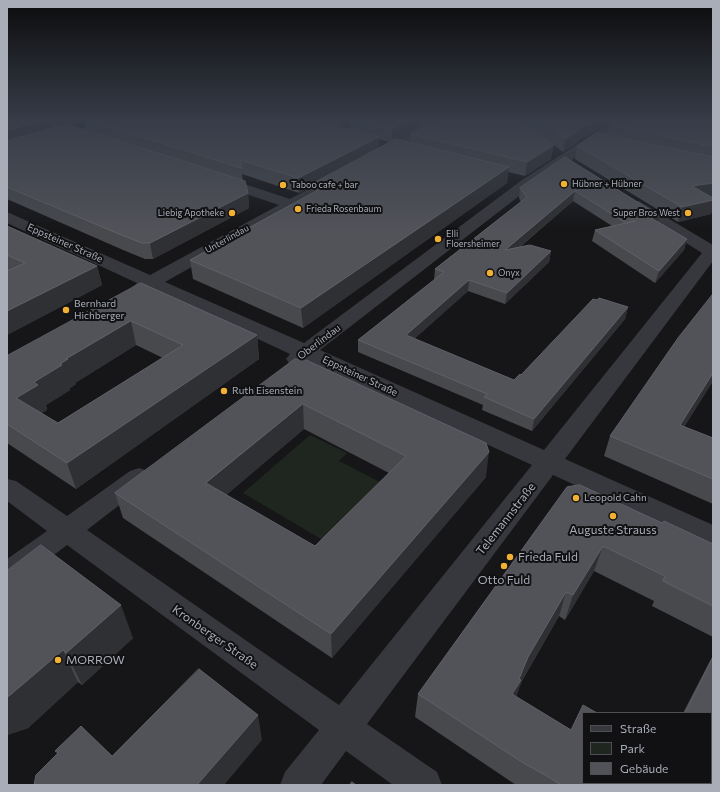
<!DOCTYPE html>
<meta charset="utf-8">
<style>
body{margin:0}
#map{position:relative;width:720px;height:792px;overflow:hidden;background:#161618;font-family:Commissioner,sans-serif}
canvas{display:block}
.frame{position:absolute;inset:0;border:8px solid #a8adb8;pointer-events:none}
.legend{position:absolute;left:582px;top:712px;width:130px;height:72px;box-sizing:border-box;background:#111113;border:1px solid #4d4f55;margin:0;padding:5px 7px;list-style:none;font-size:12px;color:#a8adb8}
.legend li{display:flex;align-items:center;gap:8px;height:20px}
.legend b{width:20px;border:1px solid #4d4f55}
</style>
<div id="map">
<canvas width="720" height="792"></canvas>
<div class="frame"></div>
<ul class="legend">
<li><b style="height:5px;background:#37383d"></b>Straße</li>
<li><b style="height:11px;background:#1e261f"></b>Park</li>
<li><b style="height:11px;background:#525359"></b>Gebäude</li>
</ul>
</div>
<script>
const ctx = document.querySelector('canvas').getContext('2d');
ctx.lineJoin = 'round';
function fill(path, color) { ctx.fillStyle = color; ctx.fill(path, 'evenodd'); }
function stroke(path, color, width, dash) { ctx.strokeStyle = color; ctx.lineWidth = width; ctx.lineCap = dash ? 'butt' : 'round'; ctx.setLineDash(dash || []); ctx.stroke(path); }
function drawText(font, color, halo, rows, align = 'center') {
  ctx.font = font + ' Commissioner,sans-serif'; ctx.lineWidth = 4; ctx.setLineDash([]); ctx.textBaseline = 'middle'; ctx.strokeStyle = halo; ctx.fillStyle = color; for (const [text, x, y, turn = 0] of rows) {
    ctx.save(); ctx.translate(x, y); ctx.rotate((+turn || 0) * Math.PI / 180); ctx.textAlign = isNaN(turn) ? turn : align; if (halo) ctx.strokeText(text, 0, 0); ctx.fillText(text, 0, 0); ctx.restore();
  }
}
fill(new Path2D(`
 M310,435L347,453L339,461L384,484L328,543L243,493Z`), '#1e261f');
fill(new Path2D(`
 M363,119H371L340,136L333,134Z`), '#37383d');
fill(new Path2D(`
 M29,119H46L91,133L93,136L91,139H83L31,121Z
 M440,119H454L383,159H373L372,156L373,153Z
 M613,119H626L597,143L532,186L320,350L544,450L702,253L629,207L627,204L629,201H639L713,245V261L565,459L713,525V548L553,475L367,724L437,772L442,785H393L346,751L321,785H280L285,772L319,730L67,545L17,583L7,587V559L47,531L7,501V479L16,481L67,516L130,471L139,468L148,471L152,477L148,483L87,530L339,705L532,465L306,361L296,365L289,363L286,359L290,354L151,289L142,292L136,291L133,287L137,283L7,223V212L150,275L279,205L213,183L211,180L213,177H223L290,199L338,173H348L350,176L348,179L165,282L304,343L522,180L589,137Z`), '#37383d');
fill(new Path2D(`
 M7,119H437L397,140L409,143L410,134L551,159L525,176L508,172L507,183L303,328L193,279L190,260L316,191V184L299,193L242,174L243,181L248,193L249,208L153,259H145L123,250L7,199ZM50,119L66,124L52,128ZM84,121L86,130L71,125L81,122ZM350,124V130L342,128ZM379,139L390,142L379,148Z
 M521,119H611L588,136L580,139L577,143L563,152Z
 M713,119V197H712L711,214L678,222L575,159L577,146L607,134L609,124Z
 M565,157L660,216L658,222L687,239L684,250L655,283L592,241L595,230L612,226L573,201L520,247L551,251L549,262L505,304L468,291L414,339L514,380L521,375L597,300L628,307L625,319L532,431L482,410L483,405L358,352V340L434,280L435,269L521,202L519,198L520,188Z
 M7,226L97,266L102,285L7,335Z
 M141,283L257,335L259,359L76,489L7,443V356ZM136,345L163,358L58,423L41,413L47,410L46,405L70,390V388L76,384L75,383Z
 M713,294V381L684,427L713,438V504L604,456L610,436Z
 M295,359L486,477L332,658L123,518L115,493ZM304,429L389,473L315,546L226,495Z
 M567,487L662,523L713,544V637L652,606L654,601L594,571L565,620L559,616L522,681L519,688L516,697L571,730L711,783V713H683L713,655V785H516L415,717L418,694Z
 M7,571L133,638L82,685L78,682L28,728L7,735Z`), '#47494d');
fill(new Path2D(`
 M45,119H50L53,130L7,145V131Z
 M68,119H84V121L70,125Z
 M339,119H360H350V124L339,129Z
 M413,119H437L392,142V129Z
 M596,119H611L588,136L580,139L577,143L563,152L565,139L582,126Z
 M379,137V150L316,182V184L299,193L298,178Z
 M554,145L551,159L525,176L527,162Z
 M509,167L507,183L303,328L301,308Z
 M713,183V197L687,201L692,186Z
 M575,191L573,201L503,261L505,250Z
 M248,193L249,208L153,259L150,243Z
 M713,200V208L711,214L678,222L682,207Z
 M660,216L657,226L651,218Z
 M687,239L684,250L655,283L659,271Z
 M551,251L549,262L505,304L507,293Z
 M97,266L102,285L7,335V311Z
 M469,280L468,291L405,347L406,335Z
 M628,307L625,319L532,431L534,419Z
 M131,321L136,345L75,383L76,384L70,388V390L46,405L47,410L26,423L16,398L34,382L60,364L66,359Z
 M257,335L259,359L76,489L67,463Z
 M713,373V381L672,446L680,425Z
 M303,404L304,429L211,508L206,483Z
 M489,452L486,477L332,658L331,634Z
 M603,546L594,571L565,620L573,595Z
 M566,592L559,616L522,681L519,688L514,704L512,694L528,657Z
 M121,605L133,638L82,685L66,653Z
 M63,650L78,682L28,728L7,735V697Z
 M258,715L262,740L224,785H197Z`), '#2f3033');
const building = new Path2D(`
 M10,119H45L7,131V120Z
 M85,119H308L379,137L298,178L240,160L242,168Z
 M350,119H413L392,129Z
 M438,119H520L554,145L527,162L410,134Z
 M539,119H596L591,123L582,126L579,130L565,139Z
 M616,119H713V147L609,124Z
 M67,124L245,181L248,193L150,243H142L119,234L7,187V141Z
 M598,133L713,157V183L692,186L713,198V200L682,207L577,146Z
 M396,139L509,167L301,308L190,260L327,185L316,182Z
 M565,157L660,216L651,218L687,239L659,271L595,230L635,221L626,223L575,191L505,250L530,245L551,251L507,293L469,280L406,335L514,380L520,374L521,375L593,299L597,300L599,298L628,307L534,419L484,397L487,394L358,340L444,272L435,269L527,197L520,188Z
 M7,226L97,266L7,311V271L25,263L7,255Z
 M141,283L257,335L67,463L7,424V356ZM131,321L183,345L58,423L16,398L38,385L34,382L62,365L60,364L68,359H66Z
 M713,294V373L680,425L713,438V479L610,436L678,338Z
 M295,359H304L486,443L489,452L331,634L115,493ZM303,404L406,456L315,546L206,483Z
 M580,485L662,523L664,521L713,544V606L663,581L665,576L603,546L573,595L566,592L528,657L519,679L521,680L512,694L571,730L583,705L597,713H583V783H711V713H685L713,657V785H561L547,776L525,764L418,694L567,487Z
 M41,545L121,605L66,653L63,650L9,696L7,697V571Z
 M199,669L258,715L197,785H34L36,775L58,753L55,751L81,726L112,756Z
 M352,782L356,785H350Z`);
fill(building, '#525359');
stroke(building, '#5f6168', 1);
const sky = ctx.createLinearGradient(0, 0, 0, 230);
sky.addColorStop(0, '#0c0c0d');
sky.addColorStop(0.52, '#363c48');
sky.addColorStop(1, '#363c4800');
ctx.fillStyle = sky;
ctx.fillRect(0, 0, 720, 230);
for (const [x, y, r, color] of [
 [564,184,4,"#f2b134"],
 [283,185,4,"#f2b134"],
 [298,209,4,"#f2b134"],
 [232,213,4,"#f2b134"],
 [688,213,4,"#f2b134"],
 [438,239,4,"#f2b134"],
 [490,273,4,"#f2b134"],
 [66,310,4,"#f2b134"],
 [224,391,4,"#f2b134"],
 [576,498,4,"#f2b134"],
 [613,516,4,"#f2b134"],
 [510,557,4,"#f2b134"],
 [504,566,4,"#f2b134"],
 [58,660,4,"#f2b134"]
]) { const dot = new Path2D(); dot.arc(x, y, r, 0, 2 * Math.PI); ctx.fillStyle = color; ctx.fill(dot); stroke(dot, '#111113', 1.5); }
drawText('9px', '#a8adb8', '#111113', [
 ["Hübner + Hübner",572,184],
 ["Taboo cafe + bar",291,185],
 ["Frieda Rosenbaum",306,209],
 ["Liebig Apotheke",224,213,"right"],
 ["Super Bros West",680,213,"right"],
 ["Elli",446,234],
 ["Floersheimer",446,244],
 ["Onyx",498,273]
], 'left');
drawText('9px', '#a8adb8', '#111113', [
 ["Unterlindau",227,239,-29]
]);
drawText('10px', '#a8adb8', '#111113', [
 ["Eppsteiner Straße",65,243,24],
 ["Oberlindau",319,342,-37],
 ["Eppsteiner Straße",360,376,25]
]);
drawText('10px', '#a8adb8', '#111113', [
 ["Bernhard",74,304],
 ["Hichberger",74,316],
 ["Ruth Eisenstein",232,391],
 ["Leopold Cahn",584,498]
], 'left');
drawText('12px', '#a8adb8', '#111113', [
 ["Telemannstraße",506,519,-52],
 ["Kronberger Straße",215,637,35]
]);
drawText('12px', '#a8adb8', '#111113', [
 ["Auguste Strauss",613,530],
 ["Frieda Fuld",518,557,"left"],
 ["Otto Fuld",504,580],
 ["MORROW",66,660,"left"]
]);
</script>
